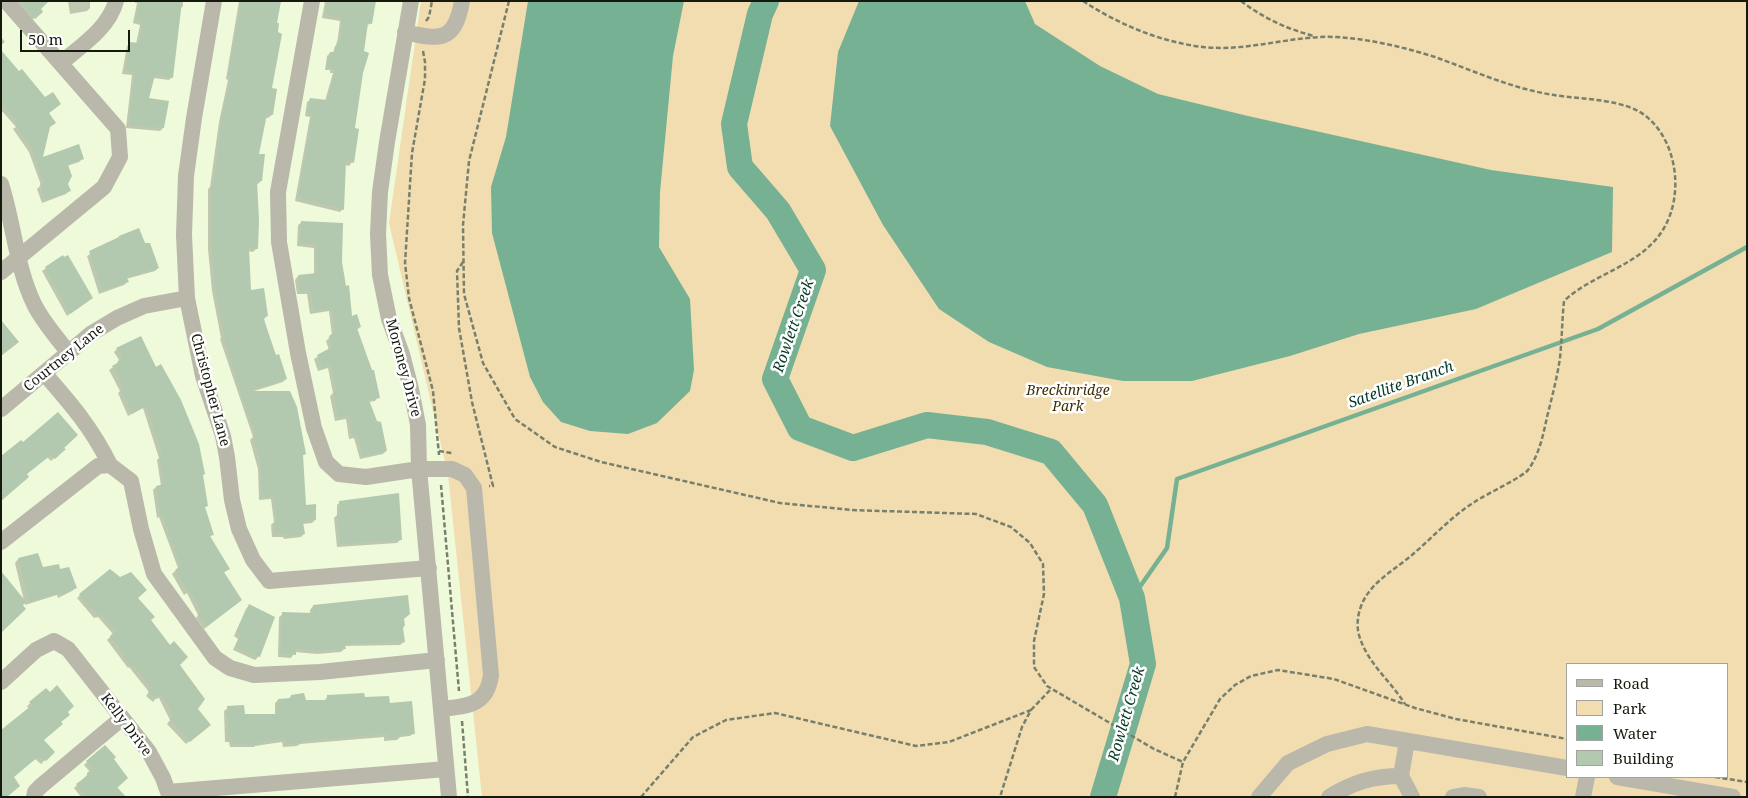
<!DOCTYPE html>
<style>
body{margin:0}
#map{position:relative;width:1748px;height:798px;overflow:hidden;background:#eefada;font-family:"Noto Serif",serif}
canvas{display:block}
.frame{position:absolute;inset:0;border:2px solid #161a0e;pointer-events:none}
.legend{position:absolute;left:1566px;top:663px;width:162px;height:115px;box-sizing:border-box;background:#fff;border:1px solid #a2a39f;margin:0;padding:6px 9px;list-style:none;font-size:15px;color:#161a0e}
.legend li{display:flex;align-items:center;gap:10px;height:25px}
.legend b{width:25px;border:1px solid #a2a39f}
.scale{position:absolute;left:20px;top:30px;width:110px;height:22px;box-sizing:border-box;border:2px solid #161a0e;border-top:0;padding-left:6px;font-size:15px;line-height:18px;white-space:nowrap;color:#161a0e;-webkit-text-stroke:4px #fff;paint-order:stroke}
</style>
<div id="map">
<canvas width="1748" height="798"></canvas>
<div class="frame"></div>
<ul class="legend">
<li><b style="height:6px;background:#b9b8aa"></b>Road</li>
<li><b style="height:14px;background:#f2ddb1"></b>Park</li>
<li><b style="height:14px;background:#76b193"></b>Water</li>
<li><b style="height:14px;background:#b2c9af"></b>Building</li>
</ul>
<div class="scale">50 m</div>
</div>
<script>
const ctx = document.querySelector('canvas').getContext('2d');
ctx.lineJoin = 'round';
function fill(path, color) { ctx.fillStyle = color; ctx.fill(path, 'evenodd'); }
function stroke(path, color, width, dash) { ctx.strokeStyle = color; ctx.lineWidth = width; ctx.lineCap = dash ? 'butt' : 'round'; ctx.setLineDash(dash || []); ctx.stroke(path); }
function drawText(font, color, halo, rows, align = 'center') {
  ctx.font = font + ' "Noto Serif",serif'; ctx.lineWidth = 5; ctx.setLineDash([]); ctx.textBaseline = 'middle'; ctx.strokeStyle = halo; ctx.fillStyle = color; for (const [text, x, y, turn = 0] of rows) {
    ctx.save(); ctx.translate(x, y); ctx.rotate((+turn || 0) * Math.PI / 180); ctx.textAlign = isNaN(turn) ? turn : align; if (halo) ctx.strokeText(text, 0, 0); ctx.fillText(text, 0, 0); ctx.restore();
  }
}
fill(new Path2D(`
 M421,1H1747V797H482L448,475L389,223ZM1567,664H1727V777H1567Z`), '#f2ddb1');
fill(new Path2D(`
 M528,1H684L673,56L660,192L659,247L690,299L694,370L690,391L657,423L628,434L590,431L561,422L543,402L530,377L492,233L491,187L506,137Z
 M859,1H1025L1035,24L1100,66L1158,94L1248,116L1491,170L1613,187L1612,252L1476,309L1359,334L1290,356L1192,381H1123L1047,367L989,342L939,309L883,225L830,126L838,52Z`), '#76b193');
fill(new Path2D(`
 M13,1H46L39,9L38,15L31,21Z
 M68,1H90V8L87,11L70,14Z
 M135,1H183V6L180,9L172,77L169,80L153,78L147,99L163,128L160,131L126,128L132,75L122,74L127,46L130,43L136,44L140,25L133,23L137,3H135Z
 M239,1H279L275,24L270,89L275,90L272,115L268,118H265L258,155L261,181L258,184H256L257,248L253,252L248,251L250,292L267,316L264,319L275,357L286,378L283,382L251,392L305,454L302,456L305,506L315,520L312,523L302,524L304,534L301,537L284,539L283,537H272L271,525L274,522L271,499L259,500L258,469L250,440L253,437L220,339L221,338L212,291L208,249V189L210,187L219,122L228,80L226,79Z
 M325,1H375L371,23L366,26L362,72L353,129L352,162L349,166L345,165L343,209L340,212L295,201L310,117L305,116L307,102L311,99L325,101L333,73H330V70H325L327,56L330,53H333L335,46L337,44L340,21L322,18Z
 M1,37L5,42L1,45Z
 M1,52L19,73L45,99L60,104L48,114L49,128L41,159L83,158L79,162L67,166V184L69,191L66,194L42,203L37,189L41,185L29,152L13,129L16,127L1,110Z
 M302,222L341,262L351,317L360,327L356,331L378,397L375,401L369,402L386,451L383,454L360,459L354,438L349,439L346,419L335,421L330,396L333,393L328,368L318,371L314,359L329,350L326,341L332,335L329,311L310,314L307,294H297L295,280L298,276L314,274V248L297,246L298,225Z
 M119,237L144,245L158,268L155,271L126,279L127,282L124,285L99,294L87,256Z
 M63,256L88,301L67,316L42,271Z
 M117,349L202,476L206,506L204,508L212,534L210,537L229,569L223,573L238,603L204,629L196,618L198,615L187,593L184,595L172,574L178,568L159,517L157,518L153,490L156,487L161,486L157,460L159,458L143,408L128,416L118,393L120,391L109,370L118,364L117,362L119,360L114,352Z
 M23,444L62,448L64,449L51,461L47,457L26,474L28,477L1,501V458Z
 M340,502L400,540L397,543L337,547L334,518L337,515V505Z
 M18,559L42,568L59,570L75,588L72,591L58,598L57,595L25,605V603L22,606L1,573L24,601L15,563Z
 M80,595L136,599L178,665L196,709L206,728L186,744L167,724L170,720L158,696L153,702L146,696L149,692L129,667L128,668L107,640L113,634L98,617L94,618L77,598Z
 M249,606L259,656L255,660L233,650L238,639L234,636L246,609Z
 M313,606L401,627L404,642L400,645L344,646V649L341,652L317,654L295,652L291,658L278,657L279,617L283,614H310V610Z
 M46,690L43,740L53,752L41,764L35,759L12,777L6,797L29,709L27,706Z
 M291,696L305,702H324L327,697L363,698L388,704L414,733L410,736L400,737L397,740L384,741V737L300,744L297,746L283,747L282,742L255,746L254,747H230L229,742H225L224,711L228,708L243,716H275V703L278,700H288Z
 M112,759L117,787L126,797H81L74,788L90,772L84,765L87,762Z`), '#0003');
stroke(new Path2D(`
 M1132,598L1167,548L1177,479L1598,329L1747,247`), '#76b193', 4.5);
stroke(new Path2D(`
 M766,1L760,14L734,124L740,167L778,211L813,270L775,379L800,428L853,448L927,425L987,432L1051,452L1095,505L1132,598L1143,664L1103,797`), '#76b193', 26);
fill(new Path2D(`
 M20,1H49L41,9L43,12L35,19Z
 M139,1H182L173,78L155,75L149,98L169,101L164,128L129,125L134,72L125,70L130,42L139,43L142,22L136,20Z
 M241,1H281L277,23H279L278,32L282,34L272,88L277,89L273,115L267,114L259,154H265L262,181H257L259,220L258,249L249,248L251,290L264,288L268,316L263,317L276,355L279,354L287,379L249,391H290L297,407L306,454L303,455L306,505L316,504V520L303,522L305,534L287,537L286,534H275L274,521L277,520L274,497L261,498V465L253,435H256L241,394L223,335L224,334L215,287L211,245V185H213L222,117L231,77L228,76Z
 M327,1H376L372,24L368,23L364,51L369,53L363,73L355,128L359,129L354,163L346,161L344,210L298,197L312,114L307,113L310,98L327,100L335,70H332L333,67H327L330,52H335L337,41H340L342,18L325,15Z
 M1,50L19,71L22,69L45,97L53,92L61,104L49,113L56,123L50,127L43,157L79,144L84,159L68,165L72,176L68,184L71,191L46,200L40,184L44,182L32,149L15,125L18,123L1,103Z
 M301,221L343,223L342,262L346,286L349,285L352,316L357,314L361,327L357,328L372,370H374L380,398L369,400L377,421L381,422L387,451L363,457L357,435L352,436L349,416L338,418L333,391H336L331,365L322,368L317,355L332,347L329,336L335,332L332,308L314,311L310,291H300L298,275L317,273L316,245L300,243Z
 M139,228L145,243H150L159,268L127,278L129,282L102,291L89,251L119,237V236Z
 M63,255L64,257L68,255L93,298L70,314L45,267Z
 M1,320L19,342L1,356Z
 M141,336L156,367L161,364L181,400L199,444L205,474L203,475L208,506L205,507L214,535L210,536L230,569L224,572L242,600L207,626L198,614L202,612L190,591L188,592L175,570L181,566L162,515H160L156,486L164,484L159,455L162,454L146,406L132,414L121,389L123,388L112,366L121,361L120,358L122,357L116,348Z
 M58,412L78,435L64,448L66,449L55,459L51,455L27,474L29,477L1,501V456L21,440L23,442Z
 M399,493L402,540L340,544L337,513H340L339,501Z
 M38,553L43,567L59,564L60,569L69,567L77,588L61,595L60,593L29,602L18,558Z
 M110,569L120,577L131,572L147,590L138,598L155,617L151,620L170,645L174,641L188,657L180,665L205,699L198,709L211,725L190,742L170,719L173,716L162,694L157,699L148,692L151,688L133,665L131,666L110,636L116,630L101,614L98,616L79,594Z
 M1,571L27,603L22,604L26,609L1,633Z
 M408,595L410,614L404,619L405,625L403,628L405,642L345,644L346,649L321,651L296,649V655L280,654L282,612L313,613V605Z
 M249,604L275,617L260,657L235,647L240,635L236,632Z
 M57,685L74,706L68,712L70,715L61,722L63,724L44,740L55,752L46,761L39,756L14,777L20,786L7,797H1V730L32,705L29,702L46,688L50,692Z
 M304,693L306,700H327V695L364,693L365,697L389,696L390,703L412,701L415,734L401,735L402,737L387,738V734L302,741V743L286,744L285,739L264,741V743H258V745L233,744L232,739H228L227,706L244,705L245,714H277L278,699L291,698V695Z
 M105,745L116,757L114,759L128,778L117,788L126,797H87L76,784L87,776V773L93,768L86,761Z`), '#b2c9af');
stroke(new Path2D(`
 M509,1L469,161L463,225L464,294L483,363L515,419L555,447L601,462L780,503L852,510L976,514L1011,527L1030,543L1043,564L1044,594L1034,641V667L1047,686L1154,749L1183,762
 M1083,1C1118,24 1160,42 1203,47C1248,52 1292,35 1336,37C1370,39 1403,47 1435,57C1474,71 1513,89 1554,95C1583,100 1624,98 1647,117C1677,142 1684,194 1664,228C1642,266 1595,272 1564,301C1562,320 1562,339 1560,358C1557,378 1552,397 1547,417C1543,436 1539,455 1528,470C1524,476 1485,495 1476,501C1452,516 1433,537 1412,555C1399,566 1379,578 1369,592C1360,603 1355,621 1359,635C1367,663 1390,680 1405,704
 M1241,1C1263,18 1287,29 1314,36
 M426,21L429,17L432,1
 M423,51L425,62V79L412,153L405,263L409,298L433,391L439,455
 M463,262L457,271L459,328L472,402L493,486H489
 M439,451L452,453
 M441,485L459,691
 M1031,710L1051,689
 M462,721L468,797
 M1715,777L1747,782
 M641,797L693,737L726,720L775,713L916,746L949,742L1031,710L1022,727L1000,797
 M1175,797L1183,762L1220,699L1235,685L1251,676L1278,670L1334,679L1415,708L1456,719L1567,739`), '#78806b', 2.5, [5, 2.5]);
stroke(new Path2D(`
 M214,1L194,118L186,176L184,235L187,298L203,376L223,436L227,457L232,500L239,529L253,560L269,581L429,568
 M312,1L278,192L279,242L298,353L314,428L326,462L339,474L366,477L419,469H452L465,475L474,488L491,675C487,706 467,706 441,709
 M411,1L387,142L380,192L378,234L380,275L389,319L402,354L411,389L418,425L419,469L449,797
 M405,32C441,41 455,41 462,1
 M61,63C81,46 109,28 116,1
 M1,184C14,224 16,268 35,306C44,323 57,338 69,353
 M1,272L104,187L120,157L118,129L6,1
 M44,373C71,404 92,428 110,465
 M1,409L92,333L117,318L144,306L187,298
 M1,542L98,466L110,465L131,481L141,529L154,574L215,658L230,668L254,675L320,672L437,660
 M1,682L36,650L54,641L68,649L149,752L163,778L168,792L446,769
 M1401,776L1407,741
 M1617,777L1733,797
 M34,797L35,792L41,786L122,718
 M1259,797L1288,763L1327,744L1367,734L1567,768
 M1329,797C1353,782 1374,776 1401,776L1412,797
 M1453,797L1464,795L1479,797
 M1583,797L1587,777`), '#b9b8aa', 16);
drawText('14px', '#161a0e', '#fff', [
 ["Courtney Lane",64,358,-39],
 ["Moroney Drive",403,368,75],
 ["Christopher Lane",210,390,75],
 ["Kelly Drive",126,725,53]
]);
drawText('italic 14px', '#3e2d00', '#fff', [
 ["Breckinridge",1068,391],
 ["Park",1068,407]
]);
drawText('italic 15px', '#053925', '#fff', [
 ["Rowlett Creek",794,326,-71],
 ["Satellite Branch",1401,385,-20],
 ["Rowlett Creek",1127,714,-74]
]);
</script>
